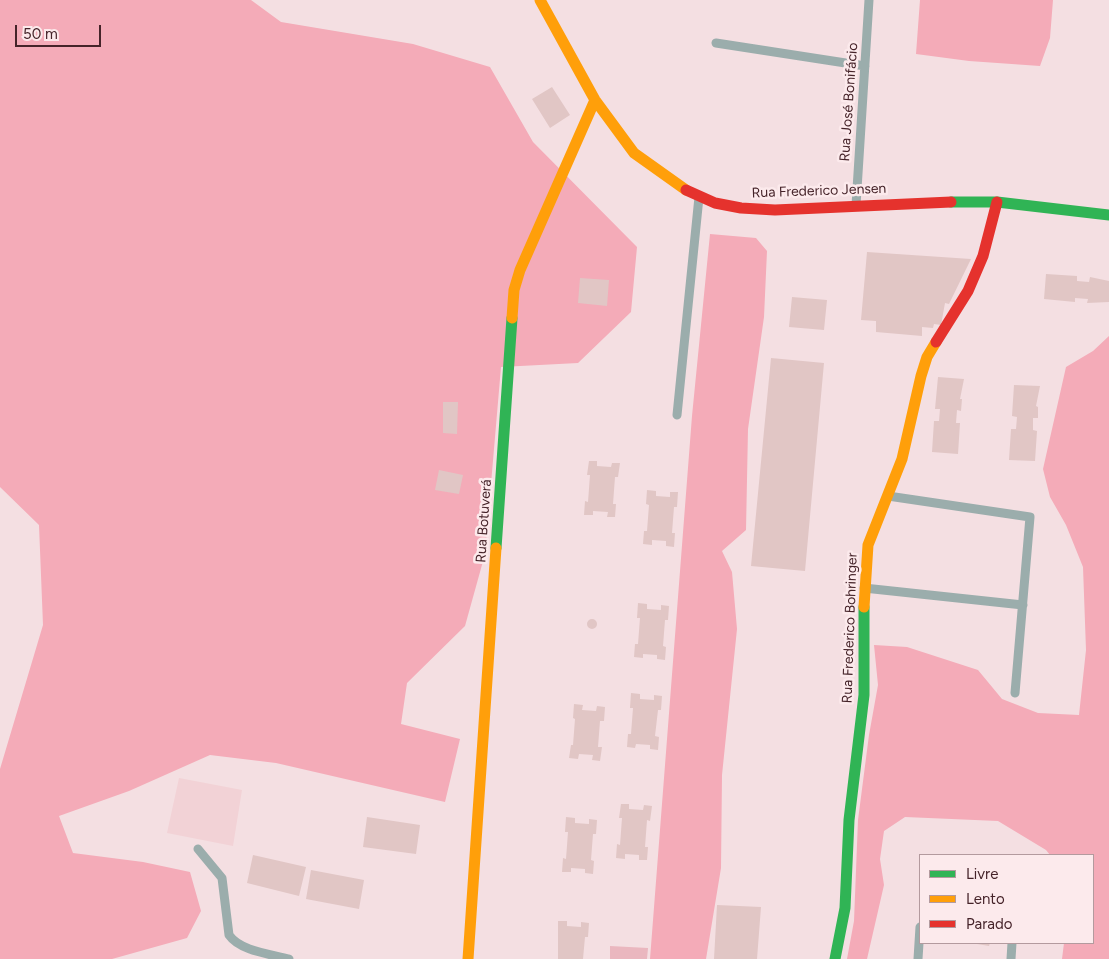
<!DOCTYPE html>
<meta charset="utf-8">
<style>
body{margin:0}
#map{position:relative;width:1109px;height:959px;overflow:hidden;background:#f4dfe2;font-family:Figtree,sans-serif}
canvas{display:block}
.legend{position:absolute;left:919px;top:854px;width:175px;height:90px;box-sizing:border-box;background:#fceaec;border:1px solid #b39a9e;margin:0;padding:6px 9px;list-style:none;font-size:15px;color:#452329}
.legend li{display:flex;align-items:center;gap:10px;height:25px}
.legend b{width:25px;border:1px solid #b39a9e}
.scale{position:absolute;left:15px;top:25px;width:86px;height:22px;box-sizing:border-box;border:2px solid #452329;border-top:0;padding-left:6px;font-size:15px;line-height:18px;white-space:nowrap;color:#452329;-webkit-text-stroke:4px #fceaec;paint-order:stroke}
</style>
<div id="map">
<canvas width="1109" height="959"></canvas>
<ul class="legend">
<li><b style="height:6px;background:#30b455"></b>Livre</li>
<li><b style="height:6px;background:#ff9f0a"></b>Lento</li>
<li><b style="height:6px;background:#e5322d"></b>Parado</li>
</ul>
<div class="scale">50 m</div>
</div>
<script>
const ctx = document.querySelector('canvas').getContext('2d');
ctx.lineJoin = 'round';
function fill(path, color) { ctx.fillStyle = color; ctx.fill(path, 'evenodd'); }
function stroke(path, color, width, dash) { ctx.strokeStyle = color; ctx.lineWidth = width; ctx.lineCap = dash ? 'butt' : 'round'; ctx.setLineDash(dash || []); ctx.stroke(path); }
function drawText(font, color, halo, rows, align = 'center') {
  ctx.font = font + ' Figtree,sans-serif'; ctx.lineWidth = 5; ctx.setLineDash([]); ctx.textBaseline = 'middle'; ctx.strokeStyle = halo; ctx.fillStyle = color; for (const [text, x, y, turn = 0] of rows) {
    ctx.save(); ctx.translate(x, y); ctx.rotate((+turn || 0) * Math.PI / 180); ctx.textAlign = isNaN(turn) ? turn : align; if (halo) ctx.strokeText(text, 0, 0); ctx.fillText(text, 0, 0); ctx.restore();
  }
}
fill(new Path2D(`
 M179,778L242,790L233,846L167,833Z`), '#f2d2d6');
fill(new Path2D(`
 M610,946L648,948L647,959H610Z`), '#eab7bf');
fill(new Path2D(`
 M0,0H251L281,22L413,44L490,67L533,142L637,247L631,312L578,363L501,367L485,554L465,626L407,683L401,724L460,739L445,802L276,763L210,755L129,791L59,816L73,853L143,862L190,872L201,911L187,938L112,959H0V769L43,625L39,525L0,487Z
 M920,0H1053L1050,38L1040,66L969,61L916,54Z
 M710,234L756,238L767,251L764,317L748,429L746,530L722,551L732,572L737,629L722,775L721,868L706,959H650L692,416Z
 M1109,336V959H1062L1064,943H1093V855H1050L1046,850L998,821L905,817L884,831L880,859L884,885L867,959H847L854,921L858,820L869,735L878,685L874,645L907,647L978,670L1002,699L1038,713L1079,715L1086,650L1083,567L1066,525L1050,497L1043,469L1066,367L1093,351Z`), '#f4abb8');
fill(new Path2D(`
 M552,87L570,115L550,128L532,99Z
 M867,252L971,259L949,304L945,303L941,325L934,324L933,328L922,327V336L876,332V321L861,320Z
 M1046,274L1077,276V281L1089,282L1090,277L1109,281V302L1087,303L1088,299L1075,298V302L1044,299Z
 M580,278L609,280L607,306L578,303Z
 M792,297L827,300L824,330L789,327Z
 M771,358L824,363L805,571L751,566Z
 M938,377L964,379L960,399H962L961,411L957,410L956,423H960L958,454L932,452L934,421H939L940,409H935Z
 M1014,385L1040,386L1036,406L1038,407V418H1033V430L1037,431L1035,461L1009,460L1011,429H1016L1017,417L1012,416Z
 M443,402H458L457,434L443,433Z
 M589,461H597V466L611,467L612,463H620L618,477H615L613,504H616L615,517H607L608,512L593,511V515H584L585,501L588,502L590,475H587Z
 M439,470L463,475L459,494L435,490Z
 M647,490L656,491V496L670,497V492H678L677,507H674L672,533H675L674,547L666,546V541L652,540V545L643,544L644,531H647L649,505L646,504Z
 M638,603L647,604V609L661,610V605L669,606L668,620H665L663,646L666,647L665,660L657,659V655L643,654V658L634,657L635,644H638L640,618H637Z
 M587 624a5 5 0 1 1 10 0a5 5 0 1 1-10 0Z
 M631,693L640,694V699L654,700V695L662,696L661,710H658L655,736L659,737L658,750L650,749V745L636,744L635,748L627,747L628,734H631L633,708H630Z
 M574,704L583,705L582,710L596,711L597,706L605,707L604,721H600L598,747H602L600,761L592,760L593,755L579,754L578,759L569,758L571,745H573L575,719L573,718Z
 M621,804H629V809L643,810L644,805L652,806L650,821L647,820L645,847H648L647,860H639V855L625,854V859L616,858L617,844L620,845L622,818H619Z
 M367,817L420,825L416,854L363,847Z
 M566,817L575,818V823L589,824V819L597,820L596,834H593L591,860L594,861L593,874L585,873V869L571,868V872H562L563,858L566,859L568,832H565Z
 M253,855L306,867L299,896L247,883Z
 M311,870L364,880L359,909L306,899Z
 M717,905L761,907L757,959H714Z
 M558,921H567V926L581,927V922L589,923L588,937H585L583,959H558Z
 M971,943H990L989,946Z`), '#e1c6c5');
stroke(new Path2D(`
 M716,43L865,66
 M856,205L869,0
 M677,415L699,197
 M888,496L1030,517L1015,693
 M864,588L1023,605
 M198,849L222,878L229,935C240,951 270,954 289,959
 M918,959L920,927
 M1011,959L1012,943`), '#9badac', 9);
stroke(new Path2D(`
 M951,202H997L1109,215
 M496,548L512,318
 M835,959L845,908L849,820L864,695V607`), '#30b455', 11);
stroke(new Path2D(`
 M540,0L595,100L634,153L686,190
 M512,318L514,290L520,270L595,100
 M864,607L868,545L902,459L921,376L927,357L936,342
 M468,959L496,548`), '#ff9f0a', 11);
stroke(new Path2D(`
 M686,190L715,203L741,208L775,210L951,202
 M936,342L968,291L983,256L997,202`), '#e5322d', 11);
drawText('14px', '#452329', '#fceaec', [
 ["Rua José Bonifácio",849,102,-86],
 ["Rua Frederico Jensen",819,191,-2],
 ["Rua Botuverá",484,521,-86],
 ["Rua Frederico Bohringer",850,628,-88]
]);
</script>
